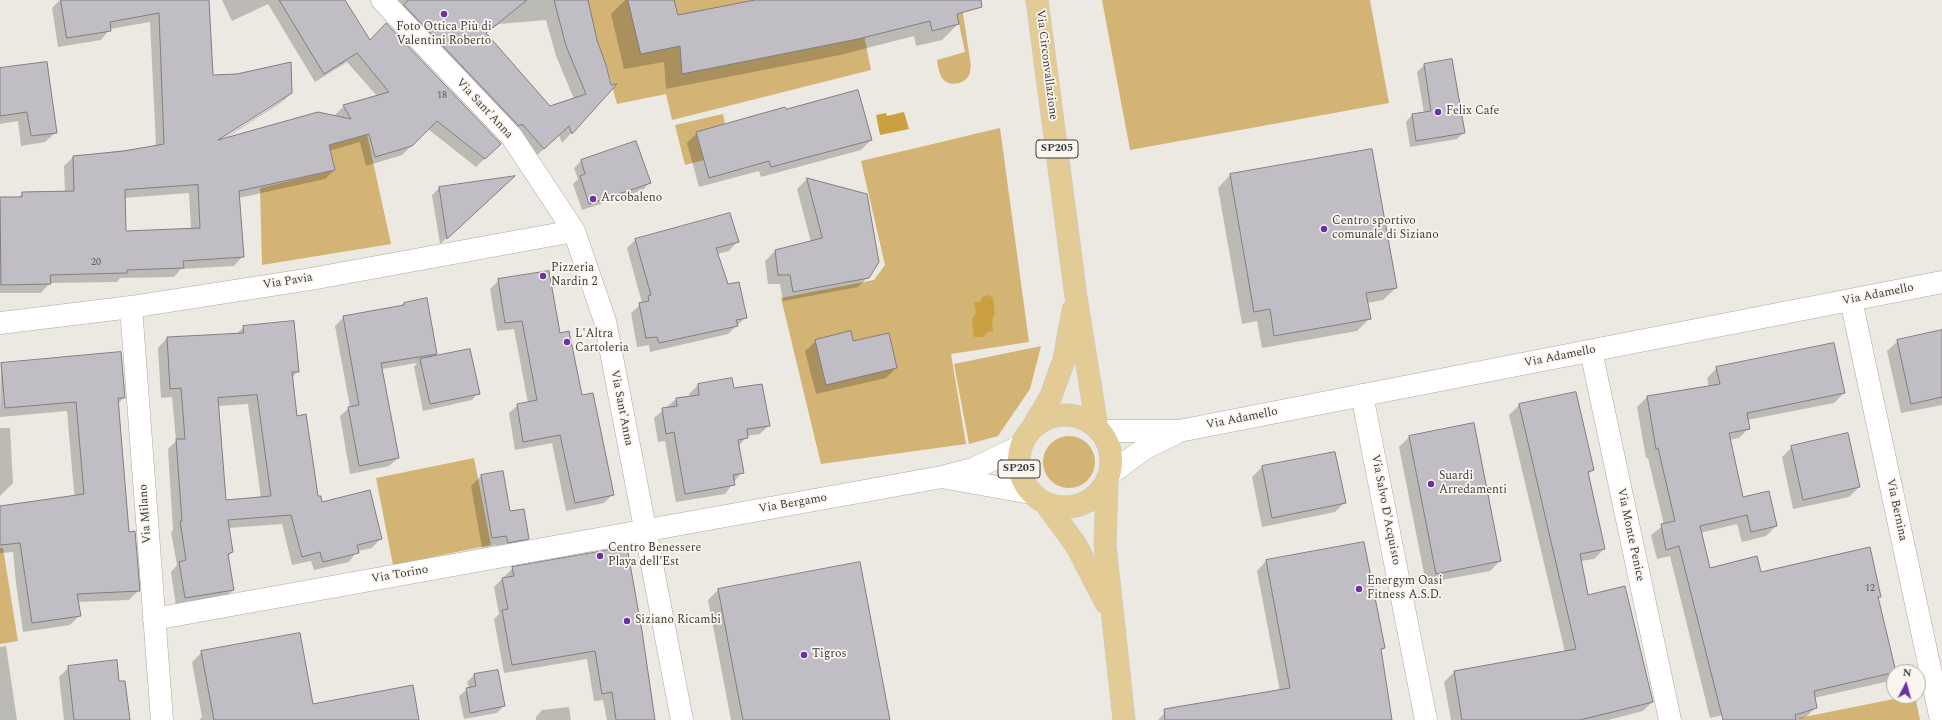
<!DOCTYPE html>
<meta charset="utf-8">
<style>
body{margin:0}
#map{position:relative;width:1942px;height:720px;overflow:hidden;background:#ece9e2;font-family:Spectral,serif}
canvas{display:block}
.north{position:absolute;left:1886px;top:664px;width:40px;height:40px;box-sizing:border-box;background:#faf6ef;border:1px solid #aeaca6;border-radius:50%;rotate:6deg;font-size:11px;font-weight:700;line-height:16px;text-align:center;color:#3d3c39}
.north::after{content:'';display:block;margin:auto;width:14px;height:18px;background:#6d31a7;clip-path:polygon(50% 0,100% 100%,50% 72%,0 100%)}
</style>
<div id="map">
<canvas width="1942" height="720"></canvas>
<div class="north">N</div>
</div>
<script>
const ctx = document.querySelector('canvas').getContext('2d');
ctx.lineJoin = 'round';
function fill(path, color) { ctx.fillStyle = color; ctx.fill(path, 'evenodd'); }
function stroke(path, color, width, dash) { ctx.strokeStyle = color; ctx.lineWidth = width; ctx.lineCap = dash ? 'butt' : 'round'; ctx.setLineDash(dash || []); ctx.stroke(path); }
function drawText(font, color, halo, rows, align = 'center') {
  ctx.font = font + ' Spectral,serif'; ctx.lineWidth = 3.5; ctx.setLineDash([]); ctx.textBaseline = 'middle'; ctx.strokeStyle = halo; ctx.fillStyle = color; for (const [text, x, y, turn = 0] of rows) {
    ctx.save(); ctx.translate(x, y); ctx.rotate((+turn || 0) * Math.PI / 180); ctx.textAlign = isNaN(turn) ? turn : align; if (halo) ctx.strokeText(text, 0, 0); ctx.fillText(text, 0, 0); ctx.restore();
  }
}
fill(new Path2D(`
 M587,0H857L871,70L672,120L666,94L617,104L606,65L597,40Z
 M954,0H961L971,66C970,69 970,73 969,75C964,85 948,87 942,78C939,73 938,66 937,60L965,52Z
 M1102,0H1370L1389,103L1130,150Z
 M723,114L725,124L696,132L704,160L685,165L675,125Z
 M1000,128L1029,342L951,354L966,444L821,464L781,298L874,280L885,265L861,161Z
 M367,134L391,244L262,265L260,188L335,170L329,145Z
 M1041,346L1030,389L998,436L969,444L954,364Z
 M1043 462a26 26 0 1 1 52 0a26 26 0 1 1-52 0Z
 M474,458L491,545L393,565L376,478Z
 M0,548H3L18,641L0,644Z
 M1909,696H1915L1920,720H1799V718Z`), '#d4b474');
fill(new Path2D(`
 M904,112L909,129L880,135L876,115L886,113L887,116Z
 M988,295L993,298L995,313L992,320L993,331L987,332L984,337H974L972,320L976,312L974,302H980L982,297Z`), '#caa040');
fill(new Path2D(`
 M60,0H208L212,76L291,93L282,102L224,139L336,117L335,115L344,106L377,96L347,62L315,82L268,4L232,21L222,0H344L369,41L500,144L476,167L428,129L402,155L366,166L360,142L329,151L334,170L325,179L239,198L242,257L234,266L181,269L174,277L120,278L117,282L50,283L41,293H0V198H17L23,193L65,192L64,166L73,157L156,146L150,22L110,29L101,40L58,47L52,8ZM283,98V100L215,144L214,142ZM189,193L191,229L125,232L124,198Z
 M383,0H586L596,41L611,87L614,86L562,143L559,135L534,158ZM546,20L556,56L574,99L549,107L485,34L499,24Z
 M625,0H673L677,16L759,0H953L958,24L942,40L916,46L914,36L840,55L666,89L664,62L624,69L611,14Z
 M1452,60L1464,132L1457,139L1410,147L1406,122L1412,115L1424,113L1417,72L1424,65Z
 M0,69L56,132L45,142L21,146L18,121L0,124Z
 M785,110L871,140L861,150L761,177L759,171L699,187L687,143L697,133Z
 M581,161L649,183L643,190L582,210L573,184L578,179L574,168Z
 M1230,175L1396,288L1383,300L1367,303L1370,318L1357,331L1262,348L1257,321L1242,324L1218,188Z
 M807,179L868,277L858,287L783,301L780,284H768L765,261L775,251L811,242L797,189Z
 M507,183L440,244L432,195L439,188Z
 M635,240L737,242L729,251L717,254L728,285L746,317L728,334L650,352L649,345L637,347L631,313L642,303L627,248Z
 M499,280L559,334L612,495L604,503L566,511L552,443L515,450L509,413L518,405L528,403L514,329L497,331L490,289Z
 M404,303L436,353L432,358L478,393L472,400L423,411L414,367L417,363L382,369L398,458L389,466L350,474L340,416L350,407L335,326L344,317L400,307Z
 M244,327L298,371L292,378L296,417L317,498L321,503L381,538L372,548L357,551L349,562L314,570L311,561L292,565L282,524L228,528L232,552L227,557L233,590L224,599L176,606L171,572L177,565L171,532L173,530L168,449L176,441L172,397L161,398L158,348L167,338L236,334ZM248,404L261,498L225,501L218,406Z
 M1942,331V405L1901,413L1887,351L1898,341Z
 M816,341L896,368L886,378L816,394L805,351Z
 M1,364L124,397L118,404L128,533L139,590L129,600L77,602L80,615L70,625L23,632L16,583L13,552L0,553V521L75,503L67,411L0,417Z
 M1717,368L1844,393L1834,403L1747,420L1749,428L1739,438L1729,440L1742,498L1776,526L1766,536L1742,542L1737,524L1700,533L1709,569L1760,573L1880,596L1878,599L1894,673L1885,682L1814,698L1816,707L1806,717L1798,720H1749L1747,709L1710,718L1670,556L1657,559L1651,535L1664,525L1648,458H1646L1637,407L1647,397L1709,387L1707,378Z
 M731,379L733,389L769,425L760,434L747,436L738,447L742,472L725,494L676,502L665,441L658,442L654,418L676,399L689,397V394L698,385Z
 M1575,393L1592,470L1588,475L1604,549L1594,559L1581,561L1588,596L1652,702L1643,711L1608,720H1451L1444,682L1454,672L1565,652L1509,415L1519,405Z
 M1473,424L1500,561L1490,571L1426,583L1399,447L1409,437Z
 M0,428H10L13,483L0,496Z
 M1792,447L1859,487L1849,497L1793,509L1782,457Z
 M1262,467L1345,502L1335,512L1262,527L1252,477Z
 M481,476L528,538L518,548L498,552L496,545L482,548L471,486Z
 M627,548L654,720H607L603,700L594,701L587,659L504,673L494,619L499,614L494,587L513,568Z
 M1266,561L1384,648L1380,652L1391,720H1158L1168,709L1280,691L1257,571Z
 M859,564L889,720H731L708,600L718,590Z
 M6,646L17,720H0V647Z
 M202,652L313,705L418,720H199L202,717L192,662Z
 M69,667L118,682L129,720H64L59,677Z
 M474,675L504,706L497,713L464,719L459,696L469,688L467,682Z
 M569,707L571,720H536V717L542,710Z`), '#0003');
const building = new Path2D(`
 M61,0H209L213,75L237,74L291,62L292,93L218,140L318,112L351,119L343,105L389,92L357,53L324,74L279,0H345L370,40L386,23L501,144L485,159L437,121L412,146L375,157L369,134L329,145L335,170L239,191L244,257L183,261L184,268L127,270V273L50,275L51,284L1,285L0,197H22V192L74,191L73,156L124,151L164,144L159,13L110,22L111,31L67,38ZM198,185L200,228L126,231L125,190Z
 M409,0H527L486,33L550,106L586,94L566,46L554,0H588L597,40L606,65L611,85L617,84L572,134L569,126L544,149L522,124L519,126L404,5Z
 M628,0H674L678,15L755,0H981L982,7L957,14L959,24L932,31L930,21L858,39L682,74L680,46L641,54Z
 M1452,59L1465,133L1416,141L1412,114L1431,111L1424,64Z
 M47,62L57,133L31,136L27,112L0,116V68Z
 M858,90L872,140L771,167L769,161L709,178L696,132L785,107L786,109Z
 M636,141L651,183L589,204L580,176L585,174L581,160Z
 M1372,149L1397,288L1366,293L1371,319L1274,336L1270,309L1254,312L1230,174Z
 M515,176L447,239L439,187Z
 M807,178L867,194L879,262L869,278L793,292L790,275H778L775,250L822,238Z
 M730,213L739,242L716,248L728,284L739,282L747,318L736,320L738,326L659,343L657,337L646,338L639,303L649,301L648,296L651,295L635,239Z
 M549,271L560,333L569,331L582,395L593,393L614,495L575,503L560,435L523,442L517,404L537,400L522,321L505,323L498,279Z
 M427,298L437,354L381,363L399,458L359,466L348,407L359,405L343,316L404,305V303Z
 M294,321L299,372H292L297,416L306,414L318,496H321L322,502L370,490L382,539L357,545L359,553L323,562L320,552L302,557L291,515L228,520L233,552L228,554L234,590L185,598L179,562L186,560L180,521H182L176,439H185L181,388L170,389L167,337L244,333L243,326ZM257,395L271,496L226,500L218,398Z
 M1942,330V397L1911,404L1897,340Z
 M851,331L853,341L889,333L897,368L826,385L815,340Z
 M1834,343L1845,393L1747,413L1750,429L1729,433L1743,497L1769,491L1777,526L1751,532L1747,515L1700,526L1710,568L1757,556L1761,572L1870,547L1881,597H1878L1896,672L1814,691L1817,708L1795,715L1796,720H1723L1679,546L1666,550L1661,524L1675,521L1658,448L1656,449L1647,396L1720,384L1716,367Z
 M470,349L480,394L430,404L420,359Z
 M121,352L125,398H118L129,532L135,531L140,591L77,594L81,616L32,623L20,543L0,545V506L84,494L76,402L5,408L1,363Z
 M732,378L734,388L762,384L770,426L747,429L748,438L738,440L744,473L733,475L735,485L685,494L674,432L666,434L662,408L677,406L676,398L699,395L698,384Z
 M1576,392L1594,470L1588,472L1605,549L1580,554L1588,595L1625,586L1653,702L1580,720H1462L1454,671L1576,649L1519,404Z
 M1474,423L1501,561L1436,574L1409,436Z
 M1848,433L1860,487L1803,500L1791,446Z
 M1335,452L1346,503L1272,518L1262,466Z
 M503,471L510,511L524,509L529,539L508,543L506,536L492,538L481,475Z
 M1364,542L1385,648L1381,649L1392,720H1165L1164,709L1290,688L1266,560Z
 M627,547L642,631L655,720H616L612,692L602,694L595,651L512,665L502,610L508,609L502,578L514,576L512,567Z
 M860,562L890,720H743L718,589Z
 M300,633L313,704L413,685L419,720H214L201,651Z
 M117,660L119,681H125L130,720H74L68,666Z
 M498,670L505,706L470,713L466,688L476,686L474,674Z`);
fill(building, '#c0bec4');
stroke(building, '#807d83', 1);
const street = new Path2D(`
 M382,0L512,137L574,231L605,321L682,720
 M1851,300L1941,720
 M131,307L162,720
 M0,323L131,307L311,279L574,231
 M1591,351L1670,720
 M1362,395L1426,720
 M1101,431H1179L1942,282
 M1111,473L1147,447L1176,433
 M947,478L1031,493
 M154,619L942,477L973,469L1021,446`);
const primary = new Path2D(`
 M1037,0L1076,297L1097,427
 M1019 461a46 46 0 1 1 92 0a46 46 0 1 1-92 0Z
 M1032,428L1051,396L1064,360L1073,310
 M1107,483L1105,545L1124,720
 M1046,504L1076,545L1106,603`);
stroke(street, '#aca9a2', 23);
stroke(primary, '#c9c8c8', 23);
stroke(street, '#fff', 22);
stroke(primary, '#e3cb95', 22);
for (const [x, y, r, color] of [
 [444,14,4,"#6d31a7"],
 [1438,112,4,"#6d31a7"],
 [593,199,4,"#6d31a7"],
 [1324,229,4,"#6d31a7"],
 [543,276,4,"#6d31a7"],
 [567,342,4,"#6d31a7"],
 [1431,484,4,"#6d31a7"],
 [600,556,4,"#6d31a7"],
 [1359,589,4,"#6d31a7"],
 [627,621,4,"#6d31a7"],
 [804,655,4,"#6d31a7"]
]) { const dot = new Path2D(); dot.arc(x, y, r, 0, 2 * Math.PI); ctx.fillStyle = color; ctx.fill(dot); stroke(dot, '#faf6ef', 1.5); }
drawText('10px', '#5e5c5c', null, [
 ["18",442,96],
 ["20",96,263],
 ["12",1870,589]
]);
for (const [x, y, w] of [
 [1057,149,42],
 [1019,469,42]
]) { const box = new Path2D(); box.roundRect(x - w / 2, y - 9, w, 18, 3); ctx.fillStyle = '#faf6ef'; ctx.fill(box); stroke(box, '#3d3c39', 1); }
drawText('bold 11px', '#3d3c39', null, [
 ["SP205",1057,149],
 ["SP205",1019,469]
]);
drawText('12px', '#3d3c39', '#faf6ef', [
 ["Foto Ottica Più di",444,28,"center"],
 ["Valentini Roberto",444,42,"center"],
 ["Felix Cafe",1446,112],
 ["Arcobaleno",601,199],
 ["Centro sportivo",1332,222],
 ["comunale di Siziano",1332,236],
 ["Pizzeria",551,269],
 ["Nardin 2",551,283],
 ["L'Altra",575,335],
 ["Cartoleria",575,349],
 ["Suardi",1439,477],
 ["Arredamenti",1439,491],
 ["Centro Benessere",608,549],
 ["Playa dell'Est",608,563],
 ["Energym Oasi",1367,582],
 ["Fitness A.S.D.",1367,596],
 ["Siziano Ricambi",635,621],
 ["Tigros",812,655]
], 'left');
drawText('12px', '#3d3c39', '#faf6ef', [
 ["Via Circonvallazione",1046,65,83],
 ["Via Sant'Anna",484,109,47],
 ["Via Pavia",288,282,-9],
 ["Via Adamello",1878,295,-11],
 ["Via Adamello",1560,357,-11],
 ["Via Sant'Anna",621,408,79],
 ["Via Adamello",1242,419,-11],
 ["Via Bergamo",793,504,-10],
 ["Via Salvo D'Acquisto",1385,510,79],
 ["Via Bernina",1896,510,78],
 ["Via Milano",146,514,-94],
 ["Via Monte Penice",1630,535,78],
 ["Via Torino",400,575,-10]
]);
</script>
